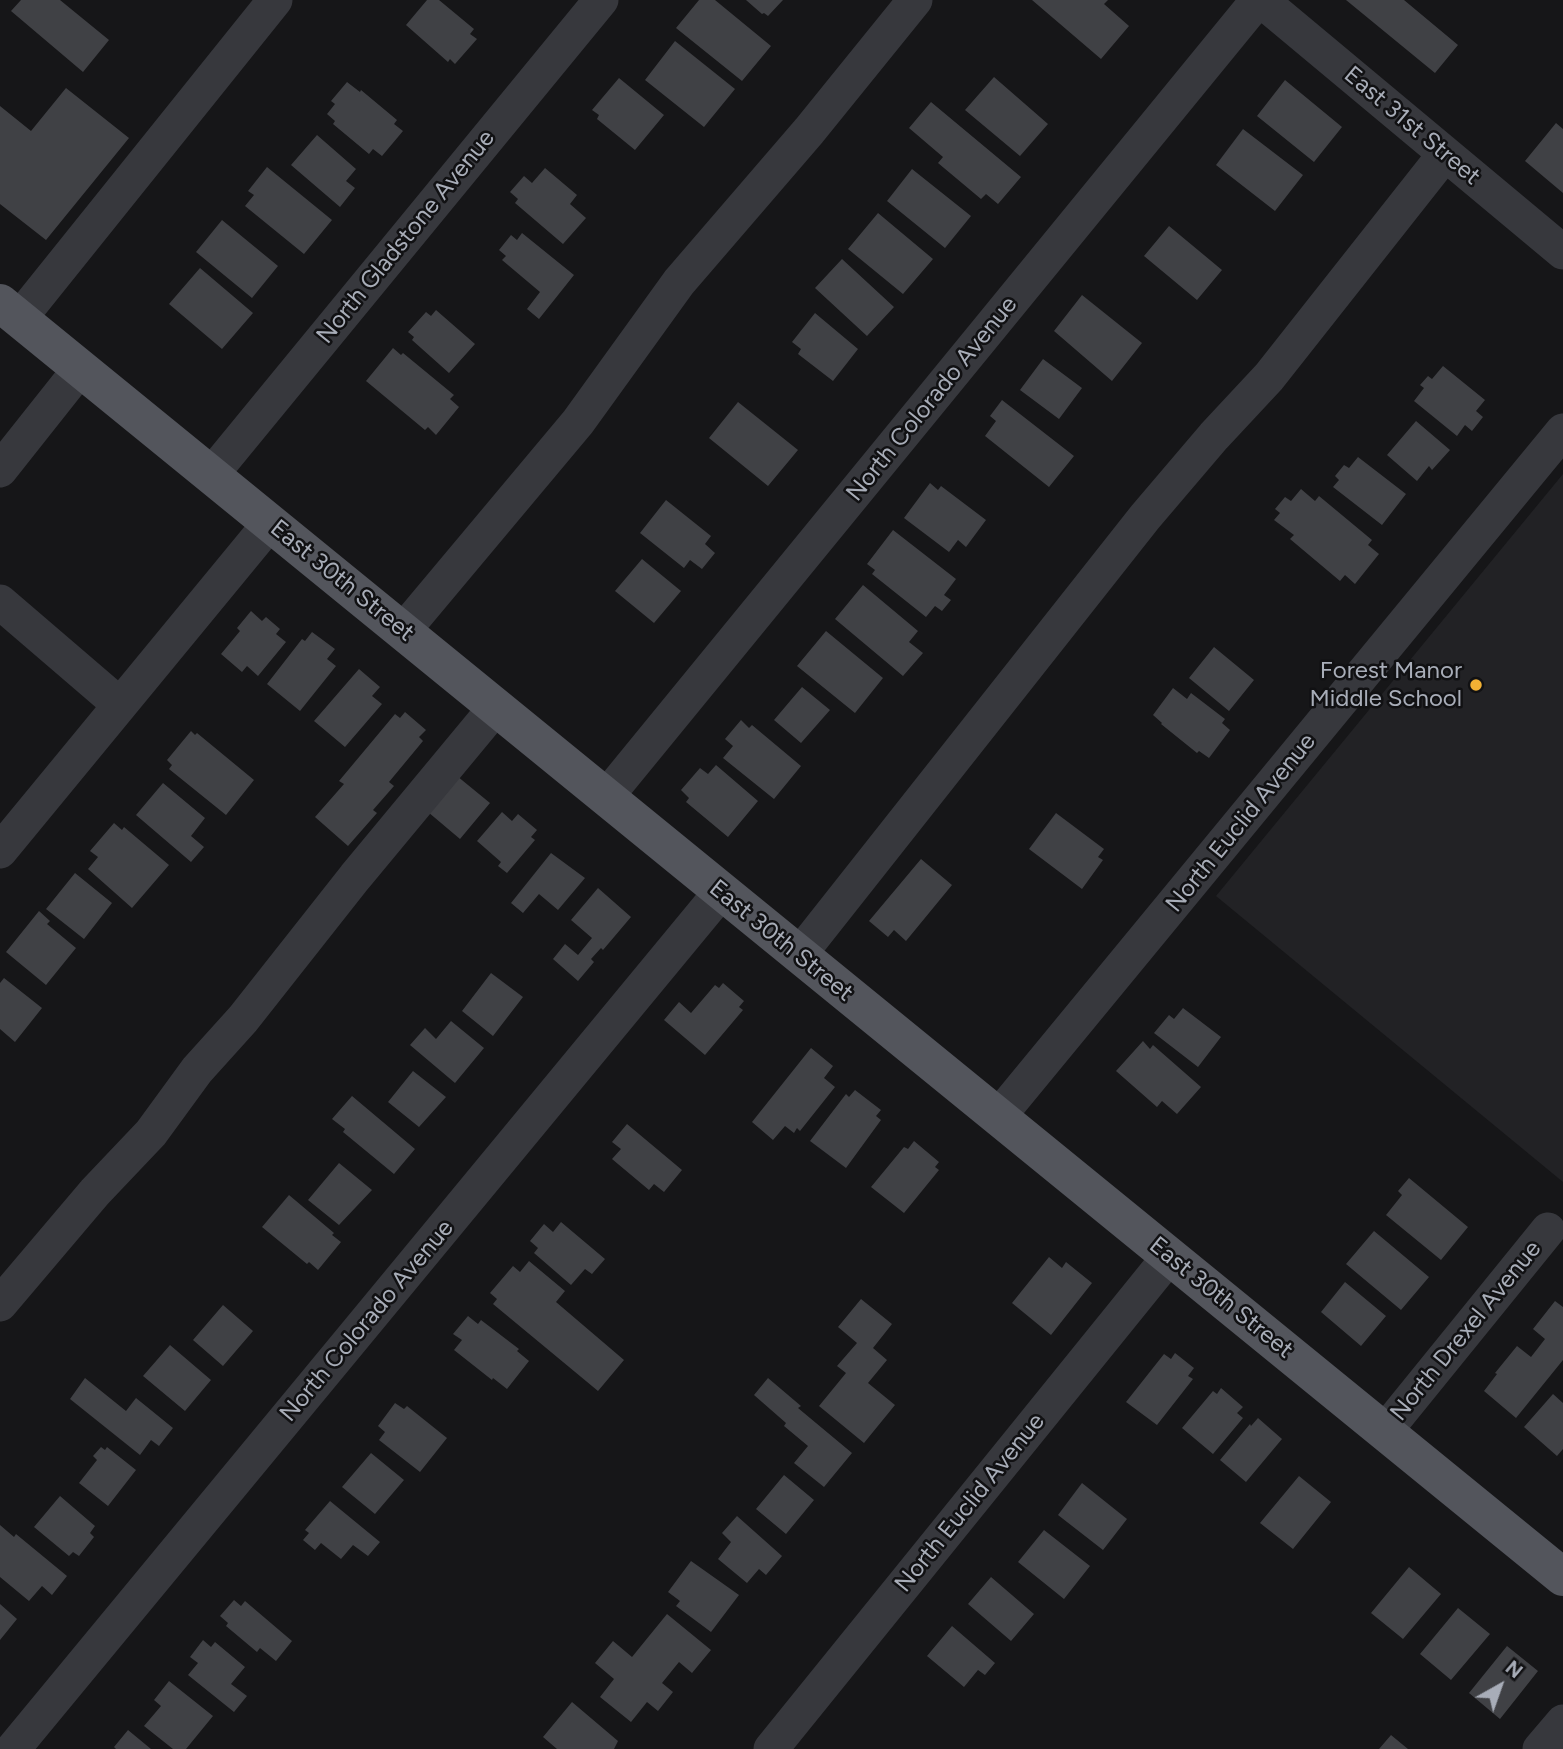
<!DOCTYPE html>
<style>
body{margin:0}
#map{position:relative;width:1563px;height:1749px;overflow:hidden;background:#161618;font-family:Figtree,sans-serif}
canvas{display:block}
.north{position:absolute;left:1465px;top:1651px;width:70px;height:70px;-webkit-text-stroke:5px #111113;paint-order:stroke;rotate:40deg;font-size:19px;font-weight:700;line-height:28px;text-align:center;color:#a8adb8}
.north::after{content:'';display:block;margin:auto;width:24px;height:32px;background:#a8adb8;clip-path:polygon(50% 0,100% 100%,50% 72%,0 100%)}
</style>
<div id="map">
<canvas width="1563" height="1749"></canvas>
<div class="north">N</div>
</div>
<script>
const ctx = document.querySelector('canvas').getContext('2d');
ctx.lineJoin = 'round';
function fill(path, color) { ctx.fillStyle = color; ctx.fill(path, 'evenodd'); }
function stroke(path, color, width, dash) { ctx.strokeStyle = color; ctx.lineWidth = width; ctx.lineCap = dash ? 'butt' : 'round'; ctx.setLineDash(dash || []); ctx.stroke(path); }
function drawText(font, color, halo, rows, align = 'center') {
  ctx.font = font + ' Figtree,sans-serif'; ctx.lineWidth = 5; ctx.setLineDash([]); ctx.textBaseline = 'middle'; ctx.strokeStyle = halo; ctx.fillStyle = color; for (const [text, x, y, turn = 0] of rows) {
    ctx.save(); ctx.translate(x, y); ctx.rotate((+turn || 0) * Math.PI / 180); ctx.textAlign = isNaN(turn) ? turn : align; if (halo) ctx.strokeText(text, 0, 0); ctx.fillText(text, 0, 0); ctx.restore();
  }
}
fill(new Path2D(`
 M1563,474V1182L1216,896Z`), '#222225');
fill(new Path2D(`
 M21,0H60L109,40L83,72L11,11Z
 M427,0H439L474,29L470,34L477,39L455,64L450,59L448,62L406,25Z
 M699,0H715L771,46L742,81L676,28Z
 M746,0H783L768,16L764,13L762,14Z
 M1032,0H1108L1104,4L1129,26L1101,59Z
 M1346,0H1404L1458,45L1435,73Z
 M675,41L735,89L704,127L645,80Z
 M994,77L1048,124L1020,156L965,110Z
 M619,78L664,115L635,150L597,119L599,115L592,110Z
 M1285,80L1342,127L1314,162L1257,116Z
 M347,82L360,92L361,90L397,120L394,124L403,131L382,156L373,149L369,154L333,124L335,121L327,114L335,104L331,101Z
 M66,88L129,138L46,240L0,204V106L31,131Z
 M931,102L1021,177L998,204L986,194L981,199L938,163L943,157L909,128Z
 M1556,123L1563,129V193L1525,161Z
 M1243,129L1303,175L1275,211L1216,165Z
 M317,135L356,169L346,181L355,188L340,207L291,165Z
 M267,167L332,220L304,254L245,206L254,195L248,191Z
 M545,168L577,195L570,204L586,218L563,244L515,203L518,199L510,192L524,176L532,183Z
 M912,169L971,216L945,248L887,201Z
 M878,213L933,259L903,294L848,249Z
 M222,220L278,266L252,298L196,252Z
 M1169,226L1222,270L1197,300L1144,256Z
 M522,233L574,275L539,319L527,309L540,292L502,260L506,256L499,250L511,235L517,240Z
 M842,259L894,307L867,336L815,288Z
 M200,268L253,313L222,349L169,304Z
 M1082,295L1142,343L1112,381L1054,331Z
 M436,310L475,344L449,373L412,340L414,337L408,332L426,312L431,316Z
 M815,313L858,349L833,381L798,354L801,349L792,342Z
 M393,348L401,355L403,353L454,395L450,399L459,407L436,435L428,427L425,430L366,381Z
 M1043,359L1082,388L1059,419L1020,390Z
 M1443,366L1485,400L1476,411L1483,417L1472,431L1465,425L1457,436L1414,401L1424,388L1420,385L1428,376L1432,379Z
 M1002,400L1074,456L1049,487L985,436L996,421L990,416Z
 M738,402L798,450L768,486L709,438Z
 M1416,421L1450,450L1432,470L1429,466L1417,481L1387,455Z
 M1358,457L1406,494L1382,525L1333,487L1339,480L1335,476L1344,465L1349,468Z
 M930,483L938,490L941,486L986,520L966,547L958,540L949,552L904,518Z
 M1301,489L1315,501L1319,496L1372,540L1368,545L1379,554L1355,584L1345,575L1340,581L1290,539L1294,535L1274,520L1280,513L1275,509L1285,497L1291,501Z
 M666,500L711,536L705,544L715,553L702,569L690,560L684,568L640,533Z
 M893,530L956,579L944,595L951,600L942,611L935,606L926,617L872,574L875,570L867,564Z
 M642,559L681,591L654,623L615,591Z
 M863,585L918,631L909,642L923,653L903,676L835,619Z
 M251,611L262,621L266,617L280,629L276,634L286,642L258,676L247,666L242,672L221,654L240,631L237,628Z
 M826,631L883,678L855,713L797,666Z
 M312,632L335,649L327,659L336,666L300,711L267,684L302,639L305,641Z
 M1214,647L1254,680L1229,711L1189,678Z
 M359,669L380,687L372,696L382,704L345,747L314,721Z
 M802,687L830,710L801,743L774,720Z
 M1173,688L1187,699L1191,693L1225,719L1222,723L1230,730L1209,758L1199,751L1197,753L1161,724L1162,723L1153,715Z
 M405,712L426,730L419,737L423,741L389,782L394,786L373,810L377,813L348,846L315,817L344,784L339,781L395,714L400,718Z
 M741,720L749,728L752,725L801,766L774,799L723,758L733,746L725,739Z
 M191,731L195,735L197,733L254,780L226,815L169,769L172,765L167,760Z
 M716,765L758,801L728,837L686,802L689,798L681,790L700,768L708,774Z
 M457,776L490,803L460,839L428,812Z
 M163,783L205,818L191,836L204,847L191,862L136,815Z
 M502,812L512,821L518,814L537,830L531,837L535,840L507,873L498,866L501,862L477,841Z
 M1056,813L1104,849L1098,857L1103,860L1082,889L1029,849Z
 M114,823L122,830L124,827L169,865L132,908L88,869L98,857L90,851Z
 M551,853L585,878L558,910L539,894L523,913L511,903Z
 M921,859L952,885L906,941L894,930L888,937L869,921Z
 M75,873L112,903L84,939L46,909Z
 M598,888L631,917L603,950L601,948L591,959L594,962L578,981L553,959L565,944L578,955L592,938L571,920Z
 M39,911L50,921L47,924L76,948L46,985L6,952Z
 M491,973L523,997L493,1036L462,1011Z
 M4,978L42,1008L15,1042L0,1029V983Z
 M723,983L744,1001L739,1007L743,1010L705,1055L664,1020L679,1002L691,1013L715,985L719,988Z
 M1183,1008L1221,1037L1198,1067L1154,1033L1169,1015L1174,1019Z
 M451,1021L484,1048L455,1083L410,1045L425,1028L436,1039Z
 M1143,1041L1150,1049L1153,1045L1201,1087L1177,1114L1162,1101L1157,1107L1116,1071Z
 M811,1048L833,1066L824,1078L835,1087L800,1131L797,1128L794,1133L785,1126L773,1140L752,1122Z
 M413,1071L446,1097L419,1127L388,1102Z
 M855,1090L881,1110L876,1116L881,1120L846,1168L810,1141L846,1094L849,1097Z
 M352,1096L415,1149L394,1174L343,1132L345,1129L332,1119Z
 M627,1124L682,1170L664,1192L654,1184L649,1190L612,1159L621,1149L612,1142Z
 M914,1141L939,1162L935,1167L939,1170L904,1213L871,1187L904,1147L908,1149Z
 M339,1163L372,1190L339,1225L308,1200Z
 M1409,1178L1468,1227L1441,1260L1386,1215L1402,1195L1398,1191Z
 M289,1195L334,1233L332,1235L341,1242L318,1270L309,1262L307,1264L262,1227Z
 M561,1222L605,1259L592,1274L585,1269L571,1285L534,1253L538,1248L530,1241L544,1224L553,1232Z
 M1374,1231L1429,1277L1401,1310L1346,1264Z
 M1049,1257L1062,1268L1066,1262L1092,1283L1051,1335L1012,1303Z
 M529,1261L565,1291L556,1302L624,1360L598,1391L493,1304L497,1299L490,1293L513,1266L520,1272Z
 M1345,1282L1386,1316L1361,1346L1321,1312Z
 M861,1299L892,1324L873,1348L887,1360L868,1383L895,1405L864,1443L819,1406L846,1373L837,1366L857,1343L838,1327Z
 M1555,1301L1563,1307V1360L1516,1418L1484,1391L1497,1374L1495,1373L1517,1346L1531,1357L1545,1339L1533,1329Z
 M223,1305L253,1331L223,1366L193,1340Z
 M468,1316L478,1324L481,1320L519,1349L517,1351L529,1361L507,1389L493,1378L492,1380L454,1350L462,1340L453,1334Z
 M170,1345L211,1380L185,1411L143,1376Z
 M1175,1353L1194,1368L1188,1376L1193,1379L1157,1425L1126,1402L1164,1354L1171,1359Z
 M85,1378L126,1411L136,1398L173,1428L159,1446L151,1440L140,1455L70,1399Z
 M768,1378L801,1406L798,1408L852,1453L824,1487L794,1463L808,1446L784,1426L786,1423L754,1395Z
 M1221,1388L1243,1407L1237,1413L1243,1418L1213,1454L1182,1428L1213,1391L1217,1394Z
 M1553,1394L1563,1403V1449L1557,1456L1524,1427Z
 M395,1403L404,1409L407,1406L447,1438L420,1472L379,1440L385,1432L378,1426Z
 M1258,1418L1282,1439L1246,1482L1220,1460L1250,1424L1251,1426Z
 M101,1447L105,1450L107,1447L136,1470L108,1506L79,1483L97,1460L93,1456Z
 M371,1453L404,1480L375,1514L342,1487Z
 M784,1475L814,1500L786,1534L756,1509Z
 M1299,1476L1331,1502L1293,1549L1260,1523Z
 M1082,1483L1127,1519L1103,1550L1058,1515Z
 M60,1496L95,1526L90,1533L94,1537L79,1556L73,1552L69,1556L34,1527Z
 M330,1501L380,1542L368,1556L353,1545L341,1559L321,1543L315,1550L303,1540L309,1533L305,1530Z
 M737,1516L782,1556L766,1575L759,1569L747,1583L718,1559L731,1542L722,1533Z
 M0,1525L14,1537L16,1534L67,1576L52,1595L42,1586L29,1601L0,1577Z
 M1044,1530L1090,1566L1064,1599L1018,1562Z
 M691,1561L739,1595L711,1632L676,1606L680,1601L668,1592Z
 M1409,1567L1441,1594L1403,1639L1371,1613Z
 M991,1577L1034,1614L1011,1641L968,1604Z
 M234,1600L241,1606L245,1601L292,1641L276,1661L260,1648L257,1652L226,1626L228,1623L220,1616Z
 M0,1604L17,1619L0,1640Z
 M1458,1608L1490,1634L1451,1680L1420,1654Z
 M667,1614L711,1650L692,1673L679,1662L662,1683L673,1692L658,1711L647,1702L631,1722L600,1697L614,1679L595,1663L613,1641L632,1657Z
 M952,1626L995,1663L985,1675L978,1670L964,1687L927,1656Z
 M203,1640L211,1647L215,1642L245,1667L231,1684L247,1696L234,1712L188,1675L198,1663L190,1657Z
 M1507,1646L1538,1671L1500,1719L1469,1693Z
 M169,1681L213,1716L186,1749H173L144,1726L161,1706L154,1700Z
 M572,1702L618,1741L614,1749H557L543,1737Z
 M128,1730L151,1749H116L114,1747Z
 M1391,1735L1408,1749H1379Z`), '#404145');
stroke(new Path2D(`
 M1261,0L1563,252
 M19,319L275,0
 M0,470L80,369
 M211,475L601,0
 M0,602L120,705
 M403,631L578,422L679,282L809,131L915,0
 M606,797L1258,0
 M0,851L270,523
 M799,955L1145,517L1214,436L1269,377L1445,154
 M998,1117L1563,431
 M0,1304L95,1192L151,1133L197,1070L243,1019L355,877L496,707
 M1385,1431L1548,1230
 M13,1749L721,892
 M771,1749L1169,1257
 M1540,1749L1563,1722`), '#37383d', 35);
stroke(new Path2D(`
 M0,303L1563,1577`), '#53555c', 38);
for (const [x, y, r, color] of [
 [1476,685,7,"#f2b134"]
]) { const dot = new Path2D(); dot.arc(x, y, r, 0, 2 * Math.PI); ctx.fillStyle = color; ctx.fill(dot); stroke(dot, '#111113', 2.5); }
drawText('24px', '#a8adb8', '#111113', [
 ["East 31st Street",1412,126,40],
 ["North Gladstone Avenue",406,237,-51],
 ["North Colorado Avenue",932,399,-51],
 ["East 30th Street",342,581,39],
 ["North Euclid Avenue",1241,823,-51],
 ["East 30th Street",781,941,39],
 ["East 30th Street",1221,1298,39],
 ["North Colorado Avenue",367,1321,-50],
 ["North Drexel Avenue",1466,1331,-51],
 ["North Euclid Avenue",970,1503,-51]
]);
drawText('24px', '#a8adb8', '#111113', [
 ["Forest Manor",1462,671],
 ["Middle School",1462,699]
], 'right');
</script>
